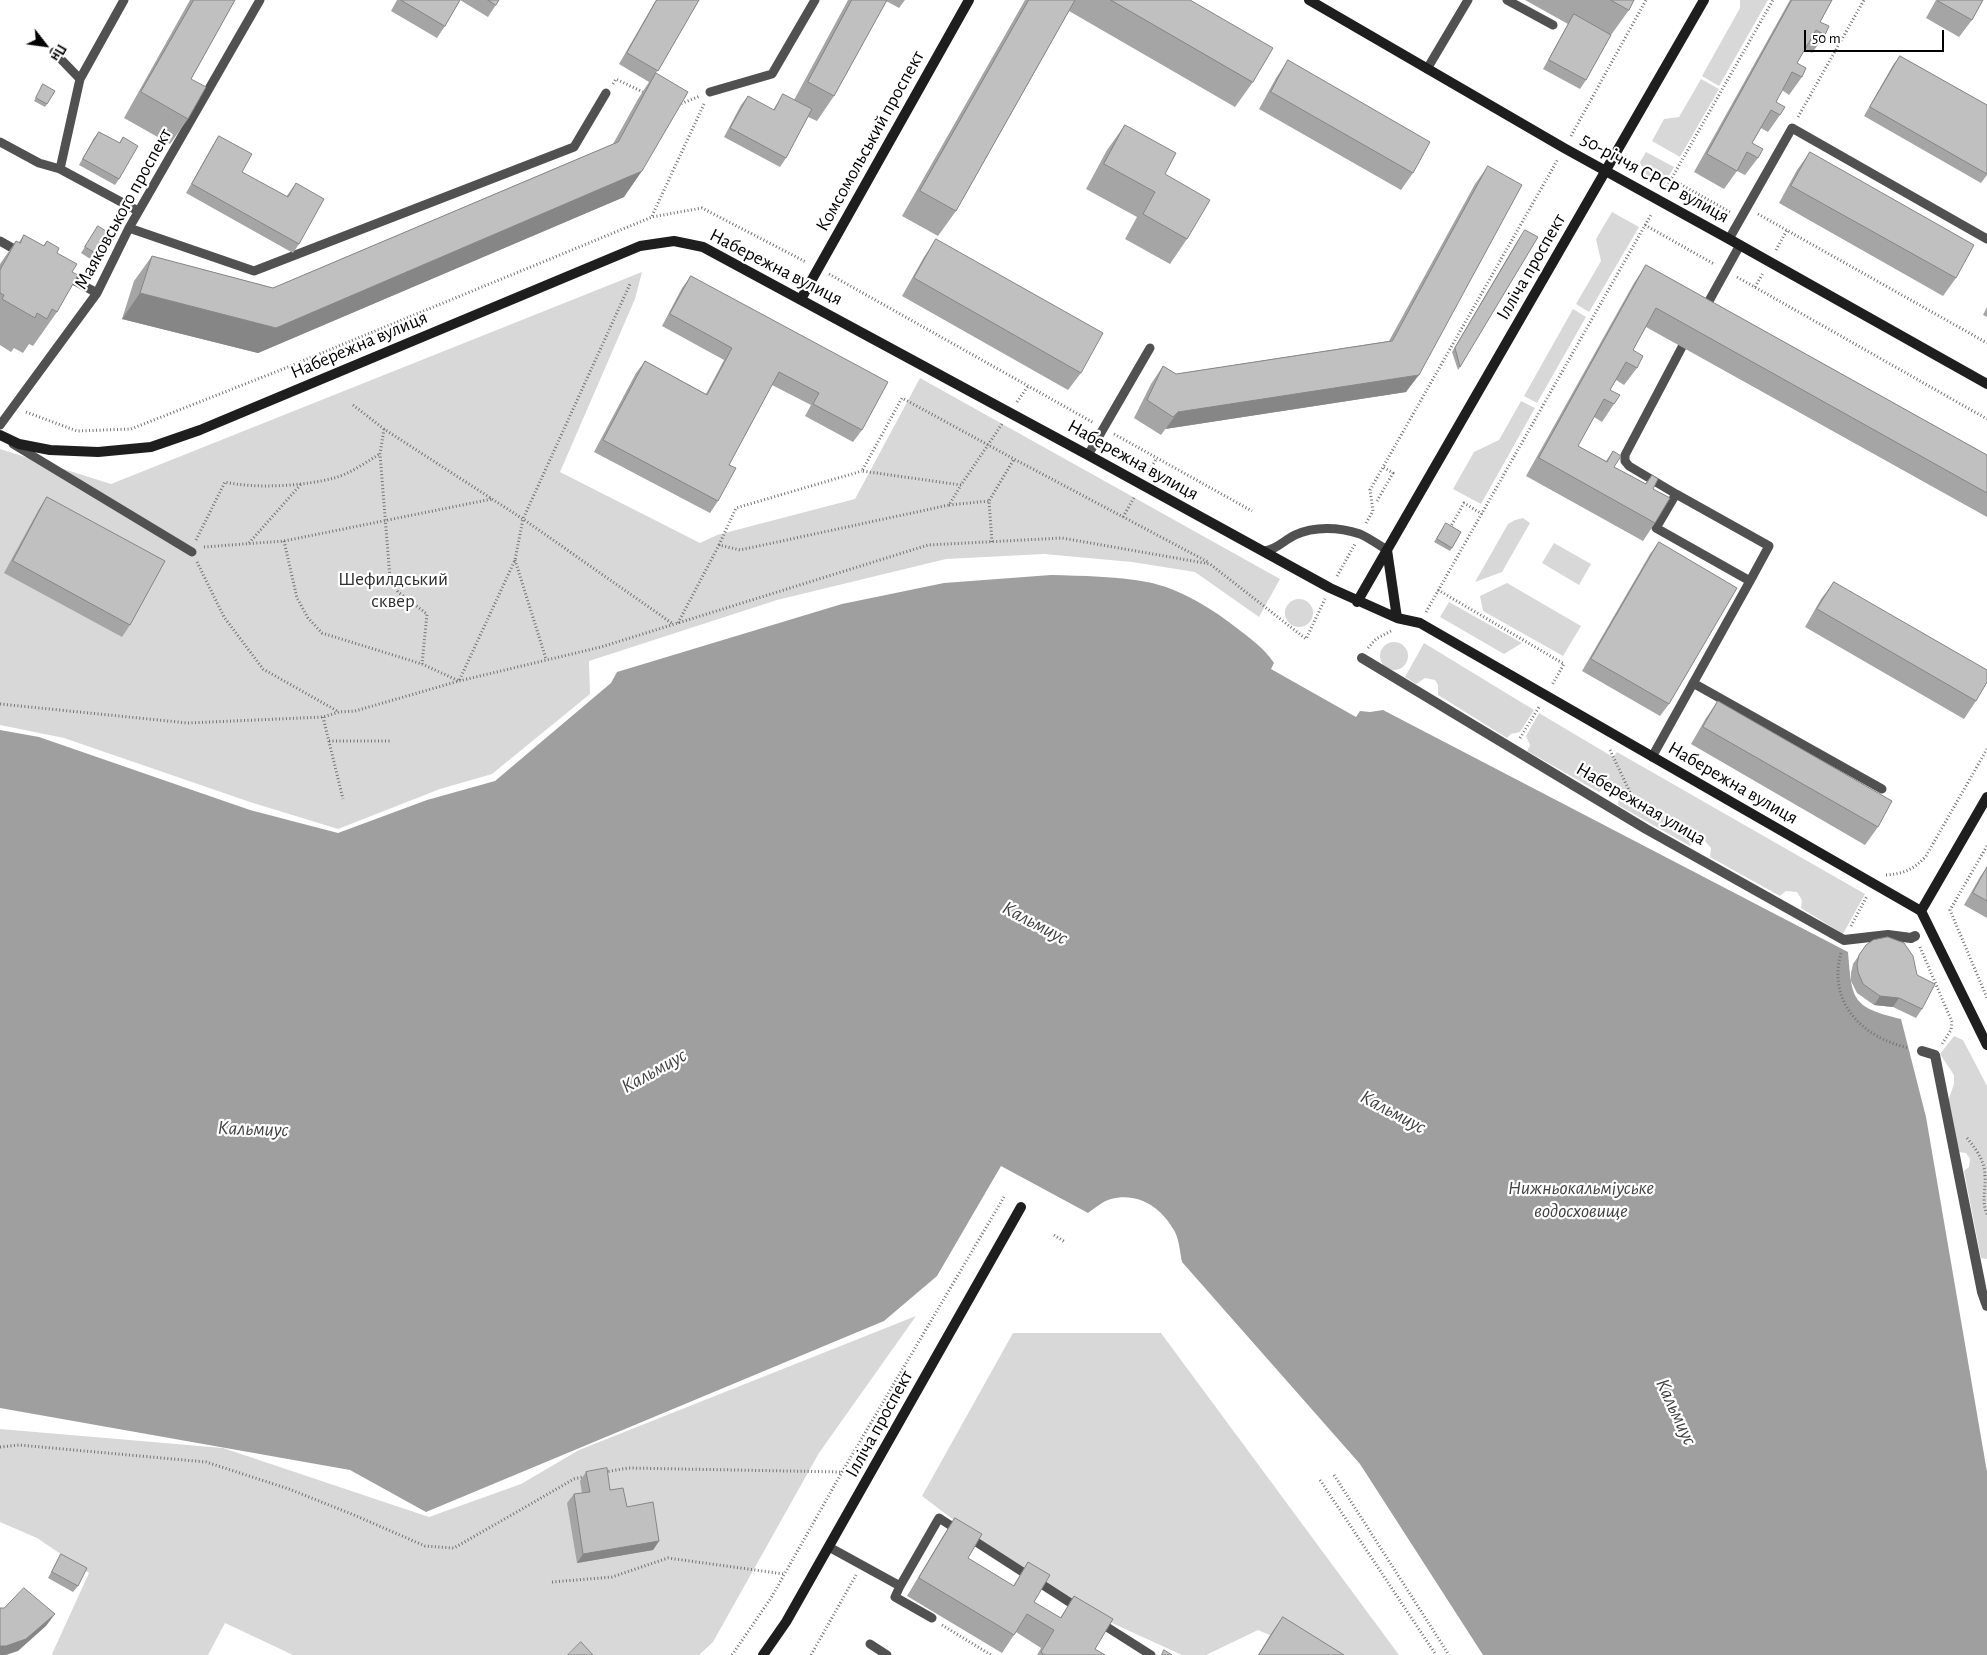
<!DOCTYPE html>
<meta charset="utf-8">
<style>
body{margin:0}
#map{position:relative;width:1987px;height:1655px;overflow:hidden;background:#fff;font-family:"Alegreya Sans",sans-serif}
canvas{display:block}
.north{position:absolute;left:20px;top:20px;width:50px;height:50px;-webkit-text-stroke:4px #fff;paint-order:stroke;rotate:120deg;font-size:14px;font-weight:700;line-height:20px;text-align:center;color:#000}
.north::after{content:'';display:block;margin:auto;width:18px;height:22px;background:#000;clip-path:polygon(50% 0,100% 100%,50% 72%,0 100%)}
.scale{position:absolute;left:1804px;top:30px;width:140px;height:22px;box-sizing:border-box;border:2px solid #000;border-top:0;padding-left:6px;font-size:15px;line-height:18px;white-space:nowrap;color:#000;-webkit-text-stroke:4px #fff;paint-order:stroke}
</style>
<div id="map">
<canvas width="1987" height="1655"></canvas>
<div class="north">Пн</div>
<div class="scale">50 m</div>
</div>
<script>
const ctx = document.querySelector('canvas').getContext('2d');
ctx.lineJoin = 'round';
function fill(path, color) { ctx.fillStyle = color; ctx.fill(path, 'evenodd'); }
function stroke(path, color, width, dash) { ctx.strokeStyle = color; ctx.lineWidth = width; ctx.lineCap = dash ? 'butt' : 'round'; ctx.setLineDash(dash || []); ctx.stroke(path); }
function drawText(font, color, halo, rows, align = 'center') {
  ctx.font = font + ' "Alegreya Sans",sans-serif'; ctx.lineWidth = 4.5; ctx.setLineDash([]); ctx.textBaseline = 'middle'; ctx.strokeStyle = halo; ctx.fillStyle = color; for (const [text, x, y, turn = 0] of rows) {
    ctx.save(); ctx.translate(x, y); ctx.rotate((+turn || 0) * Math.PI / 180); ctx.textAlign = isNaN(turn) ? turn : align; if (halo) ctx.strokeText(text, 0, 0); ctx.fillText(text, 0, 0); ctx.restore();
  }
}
fill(new Path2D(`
 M1740,0H1768L1719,86L1702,76L1740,8Z
 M1701,79L1719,89L1680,157L1652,141L1664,119L1679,117Z
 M1646,152L1674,167L1663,186C1651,179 1644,175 1640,162Z
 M1612,212L1639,227L1589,312L1576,304L1601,261L1596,239Z
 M642,272L635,299L560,472L700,543L717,535L855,499L920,378L1280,579L1259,617L1195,572L1132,562L1044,554L946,559L777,600L589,661L590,694L492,774L440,789L338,829L250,802L64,738L0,725V449L111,484Z
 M1573,309L1586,317L1537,403L1524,396Z
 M1521,401L1535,408L1481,504L1453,489L1474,452L1499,440Z
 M1523,518L1530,523L1502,572L1475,582L1508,524L1515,520Z
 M1554,543L1591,564L1579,585L1542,563Z
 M1507,583L1581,626L1563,656L1483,611L1480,596Z
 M1285 613a14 14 0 1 1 28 0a14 14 0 1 1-28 0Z
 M1449,602L1522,643L1504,654L1440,617Z
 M1380 656a14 14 0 1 1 28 0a14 14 0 1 1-28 0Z
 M1424,643L1534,710L1520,732L1511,734L1507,738L1438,695V685L1435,680L1425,678L1416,684L1405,677Z
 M1539,713L1613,757L1617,752L1865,894L1843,934L1801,908L1802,900L1797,892L1786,891L1780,896L1710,857L1711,848L1705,841H1696L1690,846L1618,805L1619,795L1612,789H1603L1599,792L1527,751L1530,745L1526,736Z
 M1954,1036L1963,1040L1987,1086V1259L1981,1258L1964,1171L1969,1167L1970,1159L1966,1153L1959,1152L1948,1101L1954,1084V1075L1940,1054Z
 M916,1316L819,1453L713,1642L699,1655H293L225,1623L208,1655H53L52,1654L89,1573L37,1538L0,1522V1429L223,1448L429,1517L521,1484L579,1450Z
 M1013,1333H1161L1399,1655H1316L1258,1630L1206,1655H1182L1055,1597L922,1496Z`), '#d8d8d8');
fill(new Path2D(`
 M1051,575C1083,576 1115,576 1147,582C1179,588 1213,609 1238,629C1251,639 1265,649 1274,663L1271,669L1356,717L1360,711L1370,712L1383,710L1848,952C1852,1001 1852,1007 1901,1019L1926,1117L1987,1472V1655H1483L1360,1464L1182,1262C1180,1252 1179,1240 1175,1232C1162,1208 1139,1192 1111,1199C1103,1201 1095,1208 1088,1213L1001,1166L937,1276L884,1321L426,1512L350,1470L0,1408V730L39,737L250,810L338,833L427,800L495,781L611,683L617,672L842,604L944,583Z`), '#9f9f9f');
stroke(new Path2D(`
 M613,84L616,79L645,93
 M678,105L700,96
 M1798,117L1864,0
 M1571,136L1646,0
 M1671,179L1730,212
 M1665,190L1773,0
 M1758,214L1987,343
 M652,216L704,104
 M1645,225L1714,264
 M1776,250L1787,230
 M829,274L1094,423
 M1737,277L1987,419
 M1755,287L1763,273
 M1017,402L1028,386
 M353,405L384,429L523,519L673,624
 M26,412L77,431L131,429L278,371L652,217L702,208L806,262
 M1002,424L961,485L862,471L902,398L1014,459L1208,562
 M384,429L380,454L390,578L398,592L427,614L422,664
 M1114,434L1252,511
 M1148,473L1157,458
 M1377,501L1393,473L1383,467L1558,159
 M949,505L989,501
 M1123,517L1135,496
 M1366,523L1373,511L1370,490L1383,467
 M1450,528L1464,503L1482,514
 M196,540L225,482C255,489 305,486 334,478C350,474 366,462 380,454
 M284,541L297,598L308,618L322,633L422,664L459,681L515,560L523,519L630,284
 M992,542L989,501L1014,459
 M249,543L302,483
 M719,545L736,508L862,471
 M204,547L284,541L492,499
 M515,560L546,659
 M197,562L224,617L263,669L339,712
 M1337,576L1355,544
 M1438,590L1564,664L1552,685
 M1426,612L1652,213
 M678,623L719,545L740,550L949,505L961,485
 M1368,648L1376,639L1391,631
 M0,704L188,723L323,717L339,712L355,711L459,681L601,647L928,545L1062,538L1210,564L1306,639L1325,599
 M323,717L343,799
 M1520,738L1539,707
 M329,741H391
 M1610,750L1636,805
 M1987,846L1950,910L1987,998
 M1886,875C1903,874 1915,869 1926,856L1987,749
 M1851,926L1867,896
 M1920,947L1952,1022L1951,1030L1942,1044
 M1841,953C1827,1003 1863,1038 1909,1048
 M1967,1138C1976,1149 1985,1161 1985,1176C1986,1190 1981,1201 1987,1214
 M1054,1235L1065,1242
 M0,1447L19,1445L206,1462L289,1489L354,1515L425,1546L454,1548L574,1479L587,1476
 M605,1472L628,1468L842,1472
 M1334,1475L1449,1655
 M1320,1480L1436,1655
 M552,1582L612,1577L668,1558L784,1574
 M942,1625L991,1655
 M732,1655L771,1598L842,1472L1004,1197
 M811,1655L856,1575`), '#737373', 3, [1, 2.5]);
stroke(new Path2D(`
 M1507,0L1553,25
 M54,52L80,79L60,169L138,211
 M1427,69L1468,0
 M80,79L124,0
 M710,92L772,74L815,0
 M0,142L39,163L60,169
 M129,228L254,271L574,147L606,93
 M1729,239L1792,128L1987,239
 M0,241L21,253
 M64,275L97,293
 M1704,310L1740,245
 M0,425L97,293L129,228L260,0
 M13,444L192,552
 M1088,455L1150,348
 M1676,494L1629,466L1625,461V455L1682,347
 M1264,551C1276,550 1283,541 1295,535C1314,526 1339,527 1360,534C1369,538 1379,545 1387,550
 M1693,683L1882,789
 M1652,757L1750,581L1656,528L1676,494L1769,546L1750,581
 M829,1547L900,1586L939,1518L1080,1609
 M900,1586L895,1597L932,1618
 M1099,1622L1151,1655
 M870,1644L887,1655`), '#515151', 9);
stroke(new Path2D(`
 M1362,658L1646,829L1844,940L1888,935L1911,938L1915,936
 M1922,1051L1935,1055L1982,1292L1987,1306`), '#515151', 10);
stroke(new Path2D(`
 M1309,0L1564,148L1729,239L1987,384
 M801,299L969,0
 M0,435L19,444L50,450L98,452L151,447L200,430L640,246L674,241L703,247L1088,455L1330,588L1397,618L1420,623L1921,911L1987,1045
 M1387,550L1397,618
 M1357,602L1704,0
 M1921,911L1987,797
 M763,1655L786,1622L1021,1207`), '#1e1e1e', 10);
fill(new Path2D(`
 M190,0H235L191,79L188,119L170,144L124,118Z
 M397,0H499L488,17L460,0L445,26L437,38L391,11Z
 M656,0H699L656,73L624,197L258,353L122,319L134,281L152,256L273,288L613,144L638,99L649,82L619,64Z
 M848,0H905L899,8L886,1L834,96L817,121L808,117L786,158L780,167L724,137L741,105L748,96L773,110L783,94L794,100Z
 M1025,0H1190L1253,82L1235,107L1069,11L956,211L938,236L902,216Z
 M1525,0H1634L1629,10L1611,35L1586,80L1580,89L1543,69L1568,24Z
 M1790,0H1832L1820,22L1825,35L1812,53L1805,49L1797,63L1802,77L1789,95L1782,90L1776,102L1780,115L1768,132L1761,128L1752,143L1758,158L1745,175L1737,171L1724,189L1694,172Z
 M1936,0H1983L1972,20L1959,37L1926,18Z
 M1900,56L1987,105V175L1981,183L1864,116L1893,65Z
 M1288,60L1413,173L1401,190L1259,109L1276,78Z
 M43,84L47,104L45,107L34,101Z
 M1125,125L1165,174L1187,239L1170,264L1125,239L1137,217L1086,189L1107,150Z
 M99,132L119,143L123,137L119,179L115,185L79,165L94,138Z
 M219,136L242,172L286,197L296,183L299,244L293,253L186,193L213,145Z
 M1810,152L1956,278L1943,296L1779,203L1797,170Z
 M1488,166L1406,392L1165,429L1161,435L1134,418L1151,384L1163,366L1176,374L1389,341L1475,184Z
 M98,226L102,257L98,264L81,253Z
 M1522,233L1460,367L1458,370L1452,352Z
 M24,235L43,246L47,241L72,272L57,312L33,346L29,344L23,353L14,348L11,352L0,345V264L16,241L19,242Z
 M936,239L1081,373L1068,390L902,296L924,257Z
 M1646,265L1987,455V517L1646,327L1633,350L1637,368L1624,385L1616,380L1610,390L1614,404L1602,422L1594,417L1578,446L1606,461L1613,451L1614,467L1645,484L1652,475L1655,523L1643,541L1526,476L1634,283Z
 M691,276L862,430L853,442L805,416L811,405L772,385L729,465L718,501L710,513L594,452L636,373L645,361L706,394L724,360L662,326L682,288Z
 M1987,307V317L1983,315Z
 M47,497L130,625L122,637L4,573L39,509Z
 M1444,526L1452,548L1450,551L1434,542Z
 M1659,542L1669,704L1660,716L1582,671L1650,554Z
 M1834,582L1976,701L1964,719L1805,627L1821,599Z
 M1718,701L1878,827L1865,845L1691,744L1706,718Z
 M1987,867V918L1964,905L1980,877Z
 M1866,945L1922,1009L1916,1018L1893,1007L1874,1005L1857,993L1851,981V973L1853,964Z
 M586,1472L627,1507L659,1541L653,1550L577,1563L567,1503L574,1494L582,1493L580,1481Z
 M955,1518L968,1558L1013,1586L1028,1562L1034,1602L1060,1618L1074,1596L1095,1649L1105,1655H1037L1041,1648L1016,1632L1002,1653L907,1596L943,1536Z
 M61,1554L78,1586L73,1592L48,1578L57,1561Z
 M1283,1617L1344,1655H1258L1270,1635Z`), '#a5a5a5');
fill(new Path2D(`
 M642,171L624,197L258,353L122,319L140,293L276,328Z
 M1419,375L1406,392L1165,429L1161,435L1178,412Z
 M1880,996L1899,998L1893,1007L1874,1005Z
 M659,1541L653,1550L577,1563L583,1554Z
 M55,1614L46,1626L18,1651L6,1655H0V1646Z`), '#868686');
const building = new Path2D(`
 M194,0H235L191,79L206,87L188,119L141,92Z
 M401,0H460L445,26Z
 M488,0H499L496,5Z
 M657,0H699L658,71L627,53Z
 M852,0H887L834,96L808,82Z
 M1029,0H1075L956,211L920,191Z
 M1111,0H1190L1273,48L1253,82Z
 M1611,0H1634L1629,10Z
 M1792,0H1832L1820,22L1829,26L1825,35L1816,30L1797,63L1806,68L1802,77L1792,72L1776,102L1785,107L1780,115L1771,110L1752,143L1763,149L1758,158L1747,152L1737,171L1707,154Z
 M1939,0H1983L1972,20L1938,1Z
 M1574,14L1611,35L1586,80L1549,60Z
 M1900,56L1987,105V174L1870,107Z
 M1288,60L1430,142L1413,173L1271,92Z
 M656,73L688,92L642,171L276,328L140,293L152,256L273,288L618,142Z
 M43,84L55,91L47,104L36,98Z
 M783,94L812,109L786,158L730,128L748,96L774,110Z
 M1125,125L1176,153L1165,174L1210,200L1187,239L1143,214L1155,192L1104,164Z
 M99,132L120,143L123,137L138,146L119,179L83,159Z
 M219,136L252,154L242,172L288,197L296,183L324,199L299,244L192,184Z
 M1810,152L1974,245L1956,278L1791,186Z
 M1488,166L1522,185L1419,375L1178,412L1173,417L1147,400L1163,366L1176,374L1392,341Z
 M98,226L115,237L102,257L85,247Z
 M1525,230L1538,237L1460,367L1455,348Z
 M24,235L44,246L47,241L59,248L57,253L77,264L72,272L78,275L57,312L52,309L47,319L37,313L35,318L2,299L4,295L0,293V270L16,241L20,243Z
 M936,239L1103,333L1081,373L914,278Z
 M1646,265L1987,455V493L1656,308L1633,350L1643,356L1637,368L1626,362L1610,390L1620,395L1614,404L1604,399L1578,446L1607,462L1613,451L1621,456L1614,467L1646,484L1652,475L1658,479L1653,489L1670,498L1655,523L1539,458Z
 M691,276L888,382L862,430L813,404L819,393L779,372L729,465L736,468L718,501L603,440L645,361L707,395L732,348L670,314Z
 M47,497L165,561L130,625L13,561Z
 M1446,523L1461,532L1452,548L1437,539Z
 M1659,542L1737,588L1669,704L1591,659Z
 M1834,582L1987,670V682L1976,701L1817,609Z
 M1718,701L1892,801L1878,827L1703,727Z
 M1987,867V901L1973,893Z
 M1888,937L1904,943L1913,956L1917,975L1935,984L1922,1009L1899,998L1880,996L1863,984L1858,972L1857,964L1859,955L1866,945L1873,940Z
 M607,1468L610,1490L623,1488L627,1507L653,1502L659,1541L583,1554L574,1494L590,1492L586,1472Z
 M955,1518L982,1534L968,1558L1014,1586L1028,1562L1050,1575L1034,1602L1061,1618L1074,1596L1113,1619L1095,1649L1105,1655H1045L1041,1652L1054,1630L1027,1614L1014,1635L919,1578Z
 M61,1554L87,1568L78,1586L52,1572Z
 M24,1588L55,1614L26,1639L6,1646H0V1608H4Z
 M1283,1617L1344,1655H1259Z
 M581,1642L593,1655H568Z
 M1164,1650L1172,1655H1162Z`);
fill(building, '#c0c0c0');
stroke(building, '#868686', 1);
drawText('19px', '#000', '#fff', [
 ["Комсомольський проспект",870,141,-61],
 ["50-річчя СРСР вулиця",1655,178,29],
 ["Маяковського проспект",123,209,-61],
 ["Набережна вулиця",776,267,27],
 ["Ілліча проспект",1531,267,-60],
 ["Набережна вулиця",359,345,-23],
 ["Набережна вулиця",1133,460,29],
 ["Набережна вулиця",1733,783,30],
 ["Набережная улица",1641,804,30],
 ["Ілліча проспект",879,1424,-61]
]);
drawText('19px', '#2f2f2f', '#fff', [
 ["Шефилдський",393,579],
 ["сквер",393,601]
]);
drawText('italic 20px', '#404040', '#fff', [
 ["Кальмиус",1035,923,28],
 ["Кальмиус",654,1071,-29],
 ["Кальмиус",1393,1112,28],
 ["Кальмиус",253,1129,2],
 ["Нижньокальміуське",1581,1188],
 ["водосховище",1581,1211],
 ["Кальмиус",1676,1412,65]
]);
</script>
